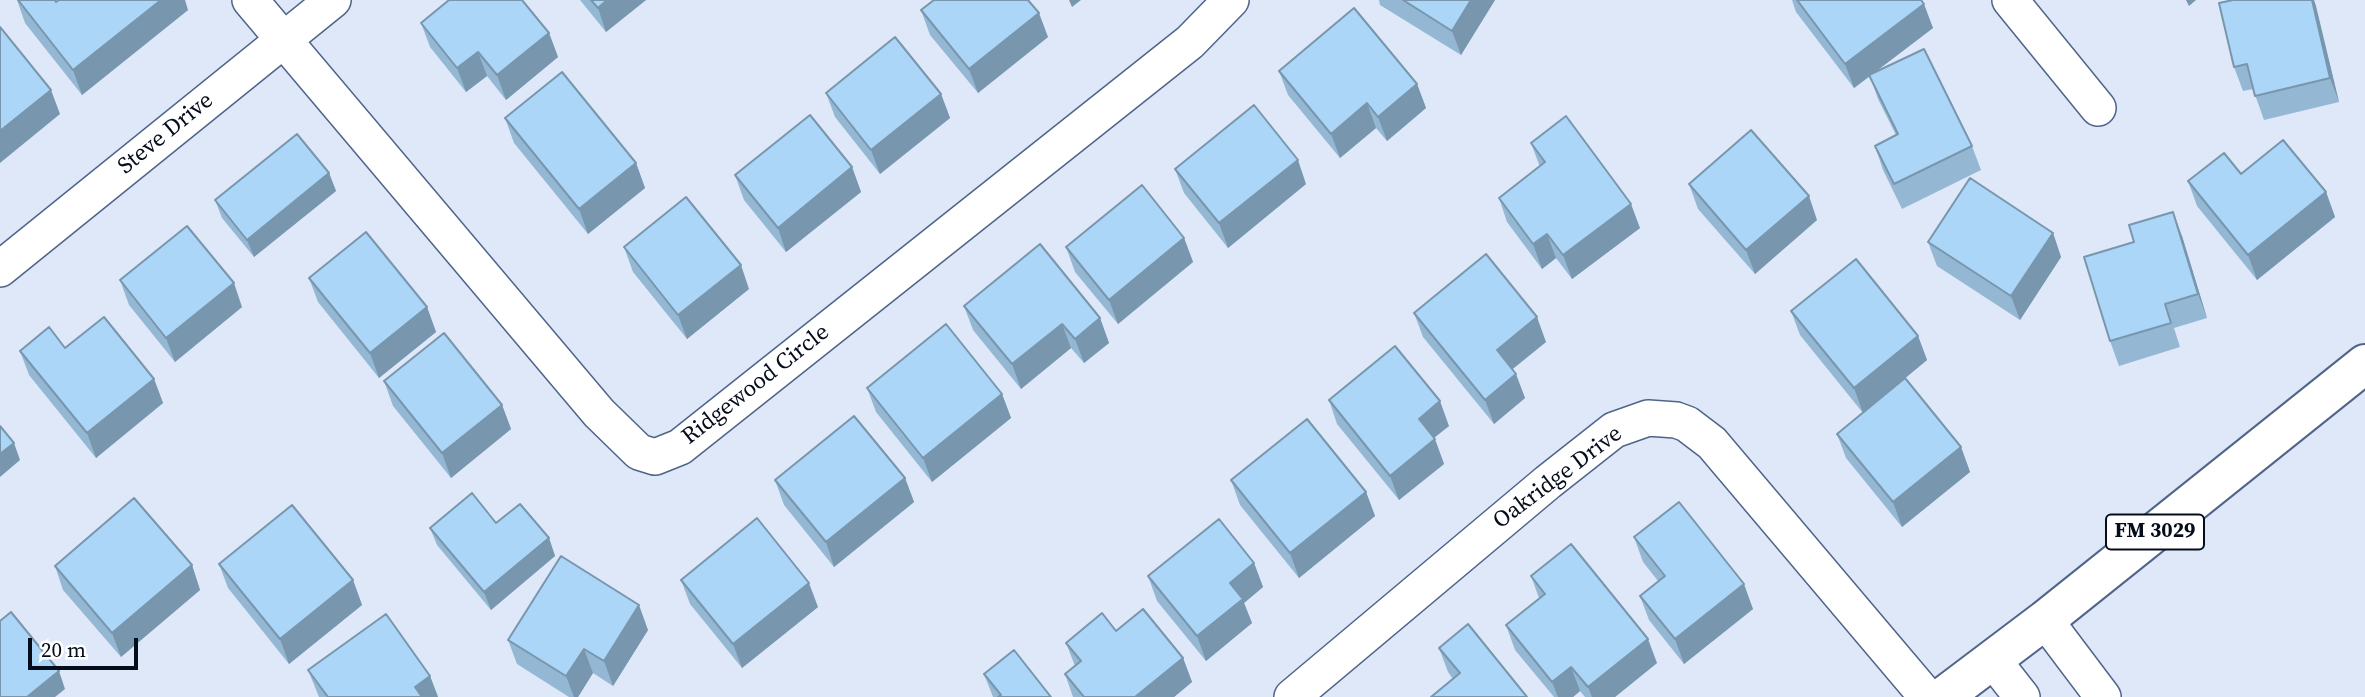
<!DOCTYPE html>
<style>
body{margin:0}
#map{position:relative;width:2365px;height:697px;overflow:hidden;background:#dee8f9;font-family:"Source Serif 4",serif}
canvas{display:block}
.scale{position:absolute;left:28px;top:638px;width:110px;height:32px;box-sizing:border-box;border:4px solid #050c1a;border-top:0;padding-left:9px;font-size:21px;line-height:24px;white-space:nowrap;color:#050c1a;-webkit-text-stroke:5px #fff;paint-order:stroke}
</style>
<div id="map">
<canvas width="2365" height="697"></canvas>
<div class="scale">20 m</div>
</div>
<script>
const ctx = document.querySelector('canvas').getContext('2d');
ctx.lineJoin = 'round';
function stroke(path, color, width, dash) { ctx.strokeStyle = color; ctx.lineWidth = width; ctx.lineCap = dash ? 'butt' : 'round'; ctx.setLineDash(dash || []); ctx.stroke(path); }
function fill(path, color) { ctx.fillStyle = color; ctx.fill(path, 'evenodd'); }
function drawText(font, color, halo, rows, align = 'center') {
  ctx.font = font + ' "Source Serif 4",serif'; ctx.lineWidth = 5; ctx.setLineDash([]); ctx.textBaseline = 'middle'; ctx.strokeStyle = halo; ctx.fillStyle = color; for (const [text, x, y, turn = 0] of rows) {
    ctx.save(); ctx.translate(x, y); ctx.rotate((+turn || 0) * Math.PI / 180); ctx.textAlign = isNaN(turn) ? turn : align; if (halo) ctx.strokeText(text, 0, 0); ctx.fillText(text, 0, 0); ctx.restore();
  }
}
const minor = new Path2D(`
 M250,0L599,413L639,452L655,457L680,447L1190,42L1231,0
 M2010,0L2098,108
 M0,269L333,0
 M2045,620L2103,697
 M1993,660L2022,697
 M1292,697L1548,482L1614,430L1648,418L1676,420L1687,424L1712,443L1927,697`);
const major = new Path2D(`
 M1943,697L2045,620L2365,364`);
stroke(minor, '#4f6488', 38);
stroke(major, '#4f6488', 42);
stroke(minor, '#fff', 35);
stroke(major, '#fff', 38);
fill(new Path2D(`
 M17,0L56,2L188,10L82,95L25,23Z
 M580,0H646L606,32Z
 M1379,0H1495L1461,55L1380,5Z
 M1792,0H1921L1933,28L1874,73L1972,146L1981,170L1902,209L1883,170L1875,146L1896,135L1878,99L1870,76L1854,88L1796,12Z
 M2233,0H2314L2339,102L2264,120L2253,89L2243,91L2234,67Z
 M921,10L1048,37L978,93L930,35Z
 M421,23L549,33L558,57L506,100L487,76L466,92L430,47Z
 M1279,71L1417,84L1426,108L1387,141L1376,128L1340,158L1288,95Z
 M826,93L941,94L950,118L880,174L835,117Z
 M505,118L636,163L645,188L588,234L514,143Z
 M1531,143L1640,228L1572,279L1556,258L1542,269L1507,222L1499,198L1540,167Z
 M852,167L861,192L786,252L744,200L735,175Z
 M1175,169L1306,184L1228,248L1184,193Z
 M329,173L336,191L254,257L222,218L215,200Z
 M2241,174L2326,192L2335,217L2257,280L2197,206L2188,181Z
 M1689,184L1817,220L1755,274L1698,209Z
 M2053,233L2061,257L2020,320L1937,266L1928,242Z
 M2182,236L2207,318L2174,328L2180,347L2119,366L2110,341Z
 M1184,238L1193,262L1118,324L1075,272L1066,247Z
 M624,247L749,289L687,339L633,272Z
 M309,278L427,307L436,332L379,378L318,302Z
 M120,280L242,307L175,362L129,305Z
 M964,306L1100,318L1109,343L1084,363L1071,348L1021,389L973,330Z
 M1791,311L1918,336L1927,360L1863,413L1800,335Z
 M1414,313L1546,342L1513,369L1525,398L1494,424L1423,337Z
 M65,348L154,379L163,403L96,458L29,375L20,351Z
 M384,381L502,405L511,429L451,478L393,406Z
 M867,388L1002,394L1011,418L932,482L876,412Z
 M1329,400L1449,426L1434,438L1444,464L1399,500L1337,424Z
 M1837,434L1961,447L1970,472L1902,527L1846,458Z
 M905,478L914,502L834,567L784,505L775,480Z
 M1231,480L1366,492L1375,516L1299,578L1240,505Z
 M496,523L549,538L555,556L491,610L437,545L430,528Z
 M1634,537L1753,609L1684,664L1649,620L1640,596L1658,581L1643,562Z
 M1254,563L1263,587L1244,603L1252,623L1206,661L1157,601L1148,576Z
 M219,564L353,580L362,605L289,664L228,588Z
 M192,565L200,590L121,657L63,590L55,566Z
 M1531,576L1657,663L1615,697H1585L1580,691L1573,697H1554L1515,650L1506,625L1539,598Z
 M681,580L818,607L742,668L690,604Z
 M648,630L613,686L593,673L578,697H569L517,664L508,640Z
 M1066,643L1183,658L1192,682L1174,697H1073L1065,674L1075,666Z
 M1439,648L1527,697L1453,679L1448,672Z
 M308,670L430,676L438,697H319Z
 M984,674L1051,697H993Z`), '#94b8d4');
fill(new Path2D(`
 M161,0H185L188,10L82,95L73,70Z
 M607,0H646L606,32L598,8Z
 M1069,0H1081L1072,7Z
 M1471,0H1495L1461,55L1452,31Z
 M2186,0H2196L2189,6Z
 M2312,0H2314L2316,6L2339,102L2330,78Z
 M1924,4L1933,28L1854,88L1845,64Z
 M1039,13L1048,37L978,93L969,69Z
 M549,33L558,57L506,100L497,75Z
 M478,52L487,76L466,92L457,68Z
 M1417,84L1426,108L1387,141L1378,117Z
 M51,90L60,114L0,163V131Z
 M941,94L950,118L880,174L871,150Z
 M1367,103L1376,128L1340,158L1331,134Z
 M1298,160L1306,184L1228,248L1219,223Z
 M636,163L645,188L588,234L579,209Z
 M852,167L861,192L786,252L778,228Z
 M329,173L336,191L254,257L247,240Z
 M2326,192L2335,217L2257,280L2248,255Z
 M1809,196L1817,220L1755,274L1746,250Z
 M1631,204L1640,228L1572,279L1563,255Z
 M2173,212L2182,236L2207,318L2198,294Z
 M2053,233L2061,257L2020,320L2011,296Z
 M1547,234L1556,258L1542,269L1533,244Z
 M1184,238L1193,262L1118,324L1109,300Z
 M741,265L749,289L687,339L678,315Z
 M234,283L242,307L175,362L166,338Z
 M427,307L436,332L379,378L370,353Z
 M1537,317L1546,342L1506,374L1497,350Z
 M1100,318L1109,343L1084,363L1075,339Z
 M1062,324L1071,348L1021,389L1012,364Z
 M1918,336L1927,360L1863,413L1854,388Z
 M1516,374L1525,398L1494,424L1485,400Z
 M154,379L163,403L96,458L87,433Z
 M1002,394L1011,418L932,482L923,458Z
 M1440,401L1449,426L1427,443L1419,419Z
 M502,405L511,429L451,478L442,453Z
 M1435,439L1444,464L1399,500L1390,476Z
 M14,443L20,460L0,477V454Z
 M1961,447L1970,472L1902,527L1893,502Z
 M905,478L914,502L834,567L826,542Z
 M1366,492L1375,516L1299,578L1290,553Z
 M549,538L555,556L491,610L484,592Z
 M1254,563L1263,587L1244,603L1252,623L1206,661L1197,636L1230,583Z
 M192,565L200,590L121,657L112,633Z
 M353,580L362,605L289,664L280,639Z
 M809,583L818,607L742,668L733,644Z
 M1744,584L1753,609L1684,664L1675,639Z
 M639,605L648,630L613,686L604,661Z
 M1648,639L1657,663L1615,697H1592L1588,687Z
 M584,649L593,673L578,697H574L566,676Z
 M1183,658L1192,682L1174,697H1135Z
 M1571,667L1580,691L1573,697H1558L1552,682Z
 M59,671L65,689L55,697H27Z
 M430,676L438,697H418L415,687Z`), '#7896ad');
const building = new Path2D(`
 M18,0H55L56,2L59,0H161L73,70Z
 M449,0H522L549,33L497,75L478,52L457,68L421,23Z
 M591,0H607L598,8Z
 M934,0H1028L1039,13L969,69L921,10Z
 M1403,0H1471L1452,31Z
 M1797,0H1921L1924,4L1845,64Z
 M2233,0H2312L2330,78L2255,96L2247,64L2234,67L2219,3Z
 M1354,8L1417,84L1378,117L1367,103L1331,134L1279,71Z
 M0,27L51,90L0,131Z
 M895,37L941,94L871,150L826,93Z
 M1924,49L1972,146L1894,184L1875,146L1898,134L1869,75Z
 M562,72L636,163L579,209L505,118Z
 M1254,105L1298,160L1219,223L1175,169Z
 M810,115L852,167L778,228L735,175Z
 M1566,116L1631,204L1563,255L1547,234L1533,244L1499,198L1545,162L1531,143Z
 M1751,130L1809,196L1746,250L1689,184Z
 M297,134L329,173L247,240L215,200Z
 M2283,140L2326,192L2248,255L2188,181L2224,153L2241,174Z
 M1970,178L2053,233L2011,296L1928,242Z
 M1142,185L1184,238L1109,300L1066,247Z
 M686,197L741,265L678,315L624,247Z
 M2173,212L2198,294L2165,304L2171,323L2110,341L2084,257L2134,242L2129,225Z
 M187,226L234,283L166,338L120,280Z
 M366,232L427,307L370,353L309,278Z
 M1040,244L1100,318L1075,339L1062,324L1012,364L964,306Z
 M1486,254L1537,317L1497,350L1516,374L1485,400L1414,313Z
 M1856,259L1918,336L1854,388L1791,311Z
 M104,317L154,379L87,433L20,351L49,327L65,348Z
 M946,324L1002,394L923,458L867,388Z
 M444,333L502,405L442,453L384,381Z
 M1395,346L1440,401L1419,419L1435,439L1390,476L1329,400Z
 M1905,378L1961,447L1893,502L1837,434Z
 M854,416L905,478L826,542L775,480Z
 M1307,419L1366,492L1290,553L1231,480Z
 M0,426L14,443L0,454Z
 M472,493L496,523L520,504L549,538L484,592L430,528Z
 M134,498L192,565L112,633L55,566Z
 M1679,502L1744,584L1675,639L1640,596L1665,576L1634,537Z
 M292,505L353,580L280,639L219,564Z
 M757,518L809,583L733,644L681,580Z
 M1219,519L1254,563L1230,583L1243,599L1197,636L1148,576Z
 M1571,544L1648,639L1588,687L1571,667L1552,682L1506,625L1545,594L1531,576Z
 M561,556L639,605L604,661L584,649L566,676L508,640Z
 M1143,609L1183,658L1135,697H1084L1065,674L1081,661L1066,643L1102,613L1116,631Z
 M11,612L59,671L27,697H0V621Z
 M386,614L430,676L415,687L422,697H328L308,670Z
 M1468,624L1527,697H1431L1460,673L1439,648Z
 M1014,650L1051,697H998L1001,695L984,674Z`);
fill(building, '#acd6f7');
stroke(building, '#7896ad', 2);
for (const [x, y, w] of [
 [2155,532,98]
]) { const box = new Path2D(); box.roundRect(x - w / 2, y - 17.5, w, 35, 5); ctx.fillStyle = '#fff'; ctx.fill(box); stroke(box, '#050c1a', 2); }
drawText('bold 21px', '#050c1a', null, [
 ["FM 3029",2155,532]
]);
drawText('23px', '#050c1a', '#fff', [
 ["Steve Drive",166,134,-39],
 ["Ridgewood Circle",756,385,-38],
 ["Oakridge Drive",1558,478,-37]
]);
</script>
